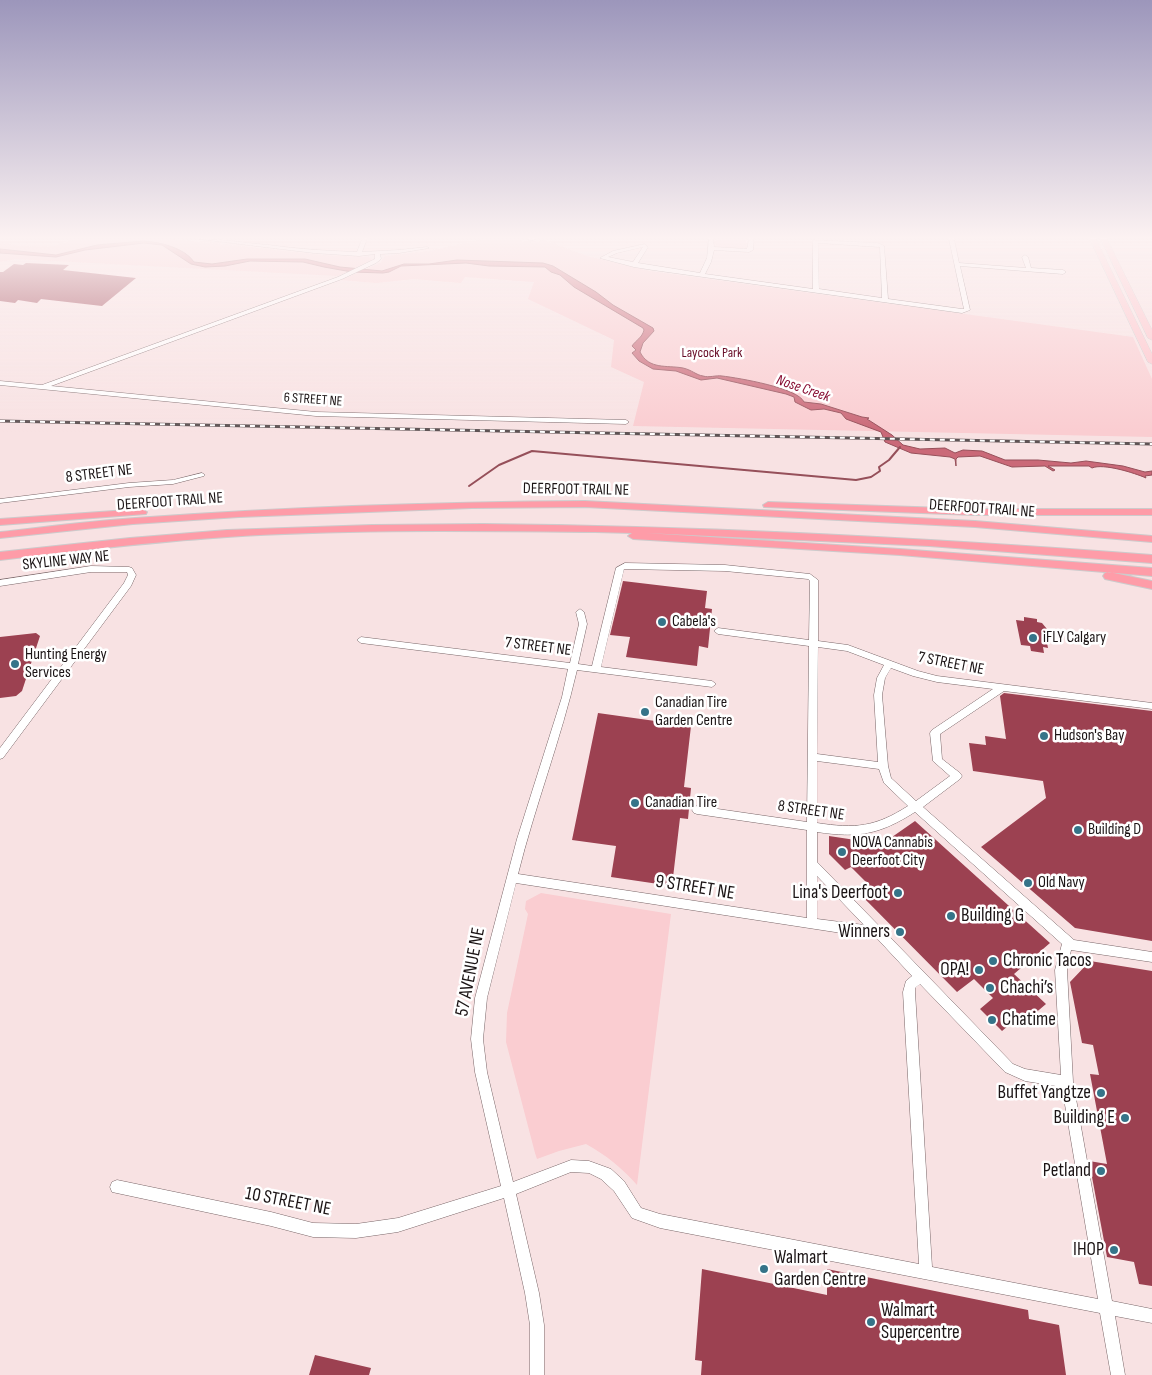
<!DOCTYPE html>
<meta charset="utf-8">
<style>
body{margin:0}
canvas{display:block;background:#f8e2e3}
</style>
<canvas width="1152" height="1375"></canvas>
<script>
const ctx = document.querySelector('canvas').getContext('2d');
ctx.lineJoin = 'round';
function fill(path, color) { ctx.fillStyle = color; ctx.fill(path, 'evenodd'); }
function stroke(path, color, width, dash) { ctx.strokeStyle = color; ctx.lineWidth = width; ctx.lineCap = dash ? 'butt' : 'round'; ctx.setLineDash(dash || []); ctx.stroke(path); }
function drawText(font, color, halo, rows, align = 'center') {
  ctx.font = font + ' "Sofia Sans Condensed",sans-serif'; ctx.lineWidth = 5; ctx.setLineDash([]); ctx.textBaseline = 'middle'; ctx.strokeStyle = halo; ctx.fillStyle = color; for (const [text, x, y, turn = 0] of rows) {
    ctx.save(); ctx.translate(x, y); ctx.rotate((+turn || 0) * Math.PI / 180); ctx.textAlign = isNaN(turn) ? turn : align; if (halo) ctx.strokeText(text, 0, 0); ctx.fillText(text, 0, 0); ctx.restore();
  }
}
fill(new Path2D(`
 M71,239H173L323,255L369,257L372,260L338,276L16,259L0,262V243C22,245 52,252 71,239Z
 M485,239H522V241L527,244L544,240L587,256L650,271L1133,337L1152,379V437L633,426L644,382L611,367L614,340L528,299L534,282L465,277L461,283L414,279L376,283L341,280L380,263L385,256L429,251Z
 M718,239H746L747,247L741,249L720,247L716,245V241Z
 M541,893L671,914L637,1185C622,1168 606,1155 586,1144L559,1151L537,1159L535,1153L506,1042L507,1013L528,914L525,909L526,901Z`), '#facdd1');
const water = new Path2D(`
 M144,241C160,242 185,248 194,262L212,264L247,259H305L340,267L382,271L404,264H429L457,260L543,263L553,266L596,292L613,305L653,328L654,331L643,343L640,352C649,370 667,365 683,368C692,370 696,375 703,376C709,378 716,375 722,376C739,378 798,388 804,402L821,404L862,417L869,418L867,419L892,435L903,445L920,449L945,448L955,453L963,450L982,451L1005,460H1038L1071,463L1086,461L1123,466L1145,472L1152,471V475L1145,476L1146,478C1135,473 1103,463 1092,468L1089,466H1048L1055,470L1053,471L1045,466L1012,467L980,456L958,457L956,459V466L955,459L950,457L911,453L885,442L881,432L846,419L841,413L824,409L811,410L795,402L794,397L786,394L717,378L701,380L676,371L653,369L639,361L632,353L636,350L632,346C636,340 642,338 644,330L643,328L574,287L560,275L551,272L545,267L489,266L466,263L401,266L389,272L383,273L352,272L324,267L303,262L250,261L225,266L205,267L191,264L162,245L144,243L85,250L56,257L0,253V249L56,255L97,245Z`);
fill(water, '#ca6978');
stroke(water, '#96505a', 1);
stroke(new Path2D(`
 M469,486L499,465L532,451L856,480L871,477L880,471L879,467L889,460L900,447`), '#96505a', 2);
fill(new Path2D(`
 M26,263L69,265L63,270L136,278L102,306L41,299L37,303L18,300L15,303L0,301V272H3L14,264L23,265Z
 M623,581L707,591L705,608L712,609L708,648L699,646L697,666L626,657L630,637L610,635Z
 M1024,617L1037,619V622L1042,623L1047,629L1045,632L1048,648L1043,647L1044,653L1031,651L1030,646L1021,645L1016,620L1024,621Z
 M36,633L40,636L22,691L16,696L0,698V637Z
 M1004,693L1152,711V941L1075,928L981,847L1046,798L1043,781L973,771L969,743L986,745L985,736L1006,739L1000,696Z
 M598,713L691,726L684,787L691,788L688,819L680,818L672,886L611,877L616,846L572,840Z
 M915,821L1050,943L1014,974L1046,1004L1019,1027L1014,1021L1002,1031L980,1009L993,998L974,979L957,992L855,889L866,882L851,867L845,870L829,854V836L882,844Z
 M1090,961L1152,971V1286L1139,1284L1134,1262L1107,1257L1089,1161L1107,1164L1090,1074L1099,1075L1093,1045L1082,1043L1070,982Z
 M702,1269L827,1295V1269L1028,1310L1029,1319L1059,1325L1066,1375H701L702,1361L695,1360Z
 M315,1355L371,1368L369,1375H309Z`), '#9c4151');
const minor = new Path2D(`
 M199,239C222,239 245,243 268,245C298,249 328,251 357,252L362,239H367L362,252L399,250L427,247L429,248L399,253L380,254L381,259L376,263L342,279L51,386L316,412L626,420L629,422L626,424L316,416L0,385V381L42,385L338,277L375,259V254L359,256L314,253Z
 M528,239H536L530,241Z
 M709,239H713L714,247L747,249L749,239H753V250L749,252L714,250L711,262L705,274L813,289V240L878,243L884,246L888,299L962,309H964L949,239H954L959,263L1026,268L1022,257L1025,255L1028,257L1031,268L1063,270L1066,272L1063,274L960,266L970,310L962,313L653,270L634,267L600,258L613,251L645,244L648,247L638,263L700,273L707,258ZM818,243L880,247L882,298L819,289ZM643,247L633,262L608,257L617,253Z
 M202,473L205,475L204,476L173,484L129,487L0,503V499L129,483L173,480Z
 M625,563L725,565L810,574L818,580V641L848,645L918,671L937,676L1152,703V709L1004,691L940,734L942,759L960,773L962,776L960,779L923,807L1074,940L1152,952V962L1071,950L1067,970L1073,1082L1112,1301L1152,1309V1323L1115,1316L1125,1375H1111L1100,1313L660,1228L632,1218L614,1191L601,1179L589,1173L571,1172L516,1194L539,1293L544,1325V1375H530V1325L525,1293L504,1198L398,1232L356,1238L313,1237L271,1226L112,1192L110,1187L112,1182L117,1180L271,1212L313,1223L356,1224L398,1218L501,1186L475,1072L471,1039L475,998L517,839L562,697L568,669L361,643L357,640L361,637L570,663L579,624L576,612L580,609L584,612L587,624L578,664L592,666L616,568ZM624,569L725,571L808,579L810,581L809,640L718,628L714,631L718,634L809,646L807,822L697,806L694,807L692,810L694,813L697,814L807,830V918L518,874C535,806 561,739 577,670L712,687L716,684L712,681L601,667ZM818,647L847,651L884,665L877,678L874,695L878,762L817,754ZM891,668L913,676L937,682L993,689L932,730L930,733L933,761L950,776L916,801L891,778L888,766L882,695L885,678ZM817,761L879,769L884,783L908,806C875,827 856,829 817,823ZM915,812L1062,944L1055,970L1061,1075L1025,1069L1013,1064L817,862V832C858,838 879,835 915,812ZM817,876L864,925L817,919ZM516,883L861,936L872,933L912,976L906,981L903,992L919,1264L660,1214L641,1208L624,1181L611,1169L589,1161L571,1160L513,1182L487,1072L483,1039L487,998ZM920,984L1005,1072L1025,1081L1062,1087L1098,1299L932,1267L915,992V988Z
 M91,566L129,567L132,568L136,575L131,586L3,758L0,759V748L124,583L128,575L127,572H91L0,586V580Z`);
const major = new Path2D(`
 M1090,239H1096L1152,354V364L1148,362Z
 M1101,239H1107L1152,330V340L1148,338Z`);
const highway = new Path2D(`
 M585,501L975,521L1152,536V542L975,527L585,507L472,508L239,517L133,524L0,538V532C45,527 90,521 135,518C285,507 435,502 585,501Z
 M768,502L974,509H1152V515H974L764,507L763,505Z
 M142,509L147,512L146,514L0,525V519Z
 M483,524C707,526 929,538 1152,555V563L929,546L645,533L900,549L1152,568V576L900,555L633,539L628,536L632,533L595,532C472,531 349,529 227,537C151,542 75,551 0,560V552L130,538L227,530L372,525Z
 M1109,572L1152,581V589L1105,579L1103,576L1105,573Z`);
stroke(minor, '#796668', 1);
stroke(major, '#cdcbcc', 1);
stroke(highway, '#cdcbcc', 2);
fill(minor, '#fff');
fill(major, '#fec4cb');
fill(highway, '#fe9ca8');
const rail = new Path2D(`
 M0,421L1152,444`);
stroke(rail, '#5e5354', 3);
stroke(rail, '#fff', 2, [5]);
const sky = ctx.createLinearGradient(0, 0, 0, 432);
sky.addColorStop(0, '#9c96bb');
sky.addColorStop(0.55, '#fcf2f2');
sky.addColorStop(1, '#fcf2f200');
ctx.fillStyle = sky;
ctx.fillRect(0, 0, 1152, 432);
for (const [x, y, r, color] of [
 [662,622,5,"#357489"],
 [1033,638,5,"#357489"],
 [15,664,5,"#357489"],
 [645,712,5,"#357489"],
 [1044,736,5,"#357489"],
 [635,803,5,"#357489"],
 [1078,830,5,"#357489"],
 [842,852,5,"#357489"],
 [1028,883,5,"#357489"],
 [898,893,5,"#357489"],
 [951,916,5,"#357489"],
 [900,932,5,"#357489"],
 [993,961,5,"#357489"],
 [979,970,5,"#357489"],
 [990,988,5,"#357489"],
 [992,1020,5,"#357489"],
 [1101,1093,5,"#357489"],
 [1125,1118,5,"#357489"],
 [1101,1171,5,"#357489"],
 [1114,1250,5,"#357489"],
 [764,1269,5,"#357489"],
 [871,1322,5,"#357489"]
]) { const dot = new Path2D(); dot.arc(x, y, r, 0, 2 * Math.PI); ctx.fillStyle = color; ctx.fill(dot); stroke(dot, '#fff', 2); }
drawText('14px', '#670c26', '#fff', [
 ["Laycock Park",712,353]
]);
drawText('14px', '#1b1415', '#fff', [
 ["6 STREET NE",313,400,4]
]);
drawText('italic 15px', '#870c32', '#fff', [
 ["Nose Creek",803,389,19]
]);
drawText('16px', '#1b1415', '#fff', [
 ["8 STREET NE",99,474,-7],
 ["DEERFOOT TRAIL NE",576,490,1],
 ["DEERFOOT TRAIL NE",170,502,-4],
 ["DEERFOOT TRAIL NE",982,509,4],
 ["SKYLINE WAY NE",66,561,-6],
 ["7 STREET NE",538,647,7],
 ["7 STREET NE",951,664,11],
 ["8 STREET NE",811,811,8]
]);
drawText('16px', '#1b1415', '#fff', [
 ["Cabela's",672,622],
 ["iFLY Calgary",1043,638],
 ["Hunting Energy",25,655],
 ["Services",25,673],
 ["Canadian Tire",655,703],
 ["Garden Centre",655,721],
 ["Hudson's Bay",1054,736],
 ["Canadian Tire",645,803],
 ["Building D",1088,830],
 ["NOVA Cannabis",852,843],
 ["Deerfoot City",852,861],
 ["Old Navy",1038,883]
], 'left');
drawText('19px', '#1b1415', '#fff', [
 ["9 STREET NE",695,888,9],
 ["57 AVENUE NE",471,972,-79],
 ["10 STREET NE",288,1202,11]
]);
drawText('19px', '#1b1415', '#fff', [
 ["Lina's Deerfoot",888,893],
 ["Building G",961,916,"left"],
 ["Winners",890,932],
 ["Chronic Tacos",1003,961,"left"],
 ["OPA!",969,970],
 ["Chachi’s",1000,988,"left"],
 ["Chatime",1002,1020,"left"],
 ["Buffet Yangtze",1091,1093],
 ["Building E",1115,1118],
 ["Petland",1091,1171],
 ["IHOP",1104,1250],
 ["Walmart",774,1258,"left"],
 ["Garden Centre",774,1280,"left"],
 ["Walmart",881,1311,"left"],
 ["Supercentre",881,1333,"left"]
], 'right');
</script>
